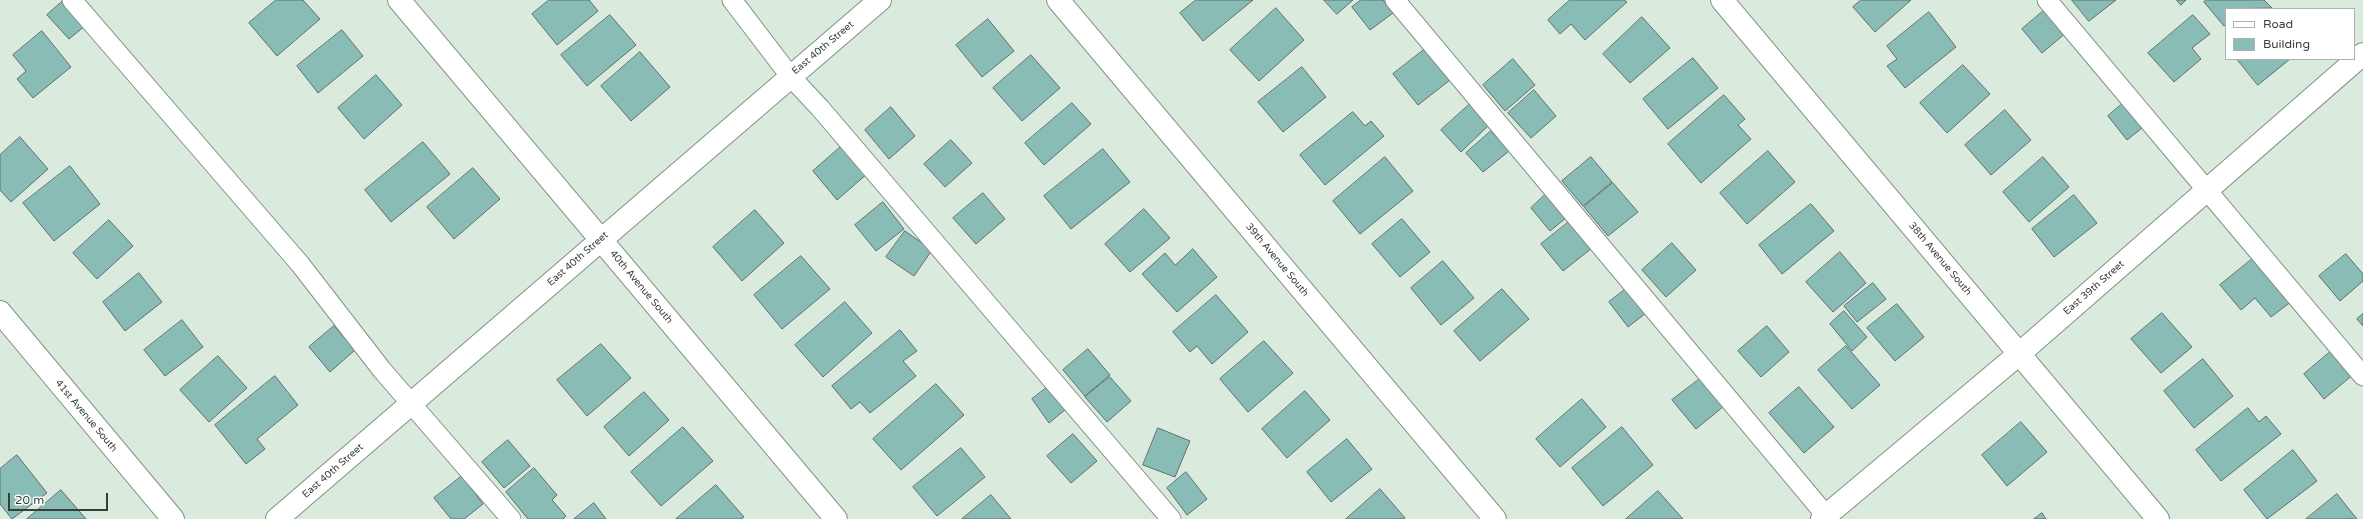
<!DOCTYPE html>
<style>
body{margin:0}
#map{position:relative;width:2363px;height:519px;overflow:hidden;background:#daebde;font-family:"Varela Round",sans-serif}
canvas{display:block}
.legend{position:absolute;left:2225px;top:8px;width:130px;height:52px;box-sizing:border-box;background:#fff;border:1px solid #afb2b0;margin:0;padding:5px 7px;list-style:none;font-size:12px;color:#383f39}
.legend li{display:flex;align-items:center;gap:8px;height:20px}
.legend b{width:20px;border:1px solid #afb2b0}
.scale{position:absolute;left:8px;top:493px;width:100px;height:18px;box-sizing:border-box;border:2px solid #383f39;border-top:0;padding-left:5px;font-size:12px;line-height:14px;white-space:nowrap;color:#383f39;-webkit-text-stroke:3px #fff;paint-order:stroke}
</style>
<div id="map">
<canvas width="2363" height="519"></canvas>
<ul class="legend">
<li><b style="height:5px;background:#fff"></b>Road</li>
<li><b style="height:11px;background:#88bcb4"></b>Building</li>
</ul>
<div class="scale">20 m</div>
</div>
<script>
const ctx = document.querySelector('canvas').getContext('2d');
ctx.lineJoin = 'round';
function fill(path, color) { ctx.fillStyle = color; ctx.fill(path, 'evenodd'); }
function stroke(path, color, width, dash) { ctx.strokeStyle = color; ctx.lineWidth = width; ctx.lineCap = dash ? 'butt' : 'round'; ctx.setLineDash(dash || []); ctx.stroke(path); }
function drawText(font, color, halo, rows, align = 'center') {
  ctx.font = font + ' "Varela Round",sans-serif'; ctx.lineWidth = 4; ctx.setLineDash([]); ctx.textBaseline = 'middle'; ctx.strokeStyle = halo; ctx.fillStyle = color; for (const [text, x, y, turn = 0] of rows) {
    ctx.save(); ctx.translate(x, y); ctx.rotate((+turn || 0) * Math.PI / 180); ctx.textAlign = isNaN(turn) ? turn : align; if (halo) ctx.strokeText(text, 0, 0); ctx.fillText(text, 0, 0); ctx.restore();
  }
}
const building = new Path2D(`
 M64,0L86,25L69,39L47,15Z
 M276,0H303L320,19L277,56L249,23Z
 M549,0H589L598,11L557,45L532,14Z
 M1196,0H1253L1203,41L1180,13Z
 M1324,0H1353L1337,14Z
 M1361,0H1383L1393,13L1370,30L1352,7Z
 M1570,0H1624L1627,2L1585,40L1571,24L1560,34L1548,20Z
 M1861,0H1911L1875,32L1853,7Z
 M2072,0H2116L2089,21Z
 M2177,0H2186L2181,5Z
 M2207,0H2264L2272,8L2226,9V24L2224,26L2204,2Z
 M1276,8L1304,40L1259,81L1230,50Z
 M2047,8L2067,32L2042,53L2022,29Z
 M1929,12L1956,47L1905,88L1887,66L1897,59L1887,46Z
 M610,15L636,45L587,86L561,55Z
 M2193,15L2210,34L2192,48L2201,59L2174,82L2148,53Z
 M1642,17L1670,48L1630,83L1603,54Z
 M988,19L1014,51L982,77L956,45Z
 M342,30L363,56L318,93L297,66Z
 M42,31L71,67L33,98L17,79L26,71L13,55Z
 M1425,49L1450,80L1418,105L1393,74Z
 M640,52L670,87L631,121L601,86Z
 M1031,55L1060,88L1022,121L993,88Z
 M1693,58L1718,88L1668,129L1643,99Z
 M1513,59L1535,85L1505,111L1483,85Z
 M2237,59H2290L2258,85Z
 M1963,65L1990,94L1947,133L1920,103Z
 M1302,67L1326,97L1283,132L1258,102Z
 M376,75L402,105L364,139L338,108Z
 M1534,90L1556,116L1531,138L1508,113Z
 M1724,95L1745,119L1738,125L1751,139L1701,183L1668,144Z
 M2127,100L2147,124L2127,140L2108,116Z
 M1072,103L1091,124L1044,165L1025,143Z
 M1470,104L1489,125L1461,152L1441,130Z
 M891,107L915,136L889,159L865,130Z
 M2005,110L2031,140L1991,175L1965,145Z
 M1353,112L1365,126L1371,121L1384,136L1325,185L1300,155Z
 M1491,131L1509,151L1483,172L1466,153Z
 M20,137L48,169L11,202L0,190V155Z
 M951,140L972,163L945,187L924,164Z
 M423,142L450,174L391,222L365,190Z
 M844,144L868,173L837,200L813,171Z
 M1103,149L1130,182L1071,229L1044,196Z
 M1768,151L1795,182L1747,224L1720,193Z
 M1385,157L1413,191L1360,234L1333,201Z
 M1591,157L1612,182L1583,206L1562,181Z
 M2043,157L2069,187L2029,222L2003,192Z
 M70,166L100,204L54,241L23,203Z
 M473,168L500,199L454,239L427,207Z
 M1613,183L1638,212L1608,236L1584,207Z
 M983,193L1005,219L976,244L953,218Z
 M1546,194L1566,218L1550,231L1531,208Z
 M2074,195L2097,223L2054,257L2032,229Z
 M883,202L904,229L876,251L855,225Z
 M1811,204L1834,231L1782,274L1759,245Z
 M1144,209L1170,238L1130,272L1105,244Z
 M755,210L784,243L742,281L713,247Z
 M1402,219L1430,252L1400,277L1372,244Z
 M109,220L133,246L97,279L73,253Z
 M1570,221L1592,248L1563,271L1541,244Z
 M905,231L932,250L914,276L886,257Z
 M1672,243L1696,270L1666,297L1642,270Z
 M1193,249L1217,277L1177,312L1142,274L1165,253L1175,265Z
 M1840,252L1866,283L1833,312L1806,282Z
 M2346,254L2363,274V281L2340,301L2319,276Z
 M801,256L830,289L782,329L754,295Z
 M2256,256L2292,301L2271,317L2255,298L2241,310L2220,285Z
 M1443,261L1474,298L1441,325L1411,288Z
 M139,273L162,302L125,331L103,302Z
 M1873,283L1886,299L1857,322L1844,306Z
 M1627,288L1646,313L1628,327L1609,302Z
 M1502,289L1529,319L1480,361L1454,331Z
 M1216,295L1248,332L1212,364L1197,346L1190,352L1173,332Z
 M845,302L872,333L823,377L795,345Z
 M1897,304L1924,337L1895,361L1867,328Z
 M1844,311L1867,337L1852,351L1830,324Z
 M2162,313L2192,347L2161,373L2131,339Z
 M2363,314V326L2357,319Z
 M182,320L203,347L165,376L144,350Z
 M334,326L355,350L330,372L309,347Z
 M1767,326L1789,352L1761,377L1738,351Z
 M900,330L917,351L903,361L916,376L870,413L860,402L851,409L832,386Z
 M1264,341L1293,373L1248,412L1220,379Z
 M601,344L631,378L587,416L557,380Z
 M1846,346L1880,385L1852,409L1818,370Z
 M2335,348L2355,373L2324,399L2304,374Z
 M1088,349L1110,375L1085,396L1063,370Z
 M218,356L247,388L209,422L180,390Z
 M2203,359L2233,396L2194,428L2164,391Z
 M275,376L298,405L257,439L265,449L246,464L215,425Z
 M1110,377L1131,401L1107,422L1085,397Z
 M1701,378L1724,406L1696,429L1672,400Z
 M936,384L964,415L901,470L873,439Z
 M1049,386L1066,409L1049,423L1032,399Z
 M1799,387L1834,427L1804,453L1769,413Z
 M1305,391L1330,420L1287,458L1262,429Z
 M644,392L669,420L629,456L604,427Z
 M1582,399L1606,427L1560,467L1536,439Z
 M2248,408L2259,422L2266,416L2281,434L2221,481L2196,450Z
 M2021,422L2047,452L2007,486L1982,455Z
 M683,427L713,461L661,506L631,472Z
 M1622,427L1653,465L1603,506L1572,468Z
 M1158,428L1190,441L1175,477L1143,465Z
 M1073,434L1097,461L1071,483L1047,456Z
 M1347,439L1372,469L1331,502L1307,472Z
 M508,440L530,466L504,488L482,462Z
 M961,448L985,477L937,516L913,487Z
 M2293,450L2317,481L2267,519L2244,490Z
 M17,455L47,493L12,519L0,504V469Z
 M534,468L557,495L552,500L566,516L563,519H528L506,492Z
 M1186,472L1207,499L1187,515L1167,488Z
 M462,476L483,504L464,519H451L434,498Z
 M716,485L744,517L741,519H676Z
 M1380,489L1405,518L1404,519H1346Z
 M61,490L86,519H27Z
 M1658,491L1683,519H1626Z
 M2337,494L2357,519H2306Z
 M991,495L1011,519H962Z
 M594,503L606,519H574Z
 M2042,513L2046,519H2034Z`);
fill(building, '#88bcb4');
stroke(building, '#5c706d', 1);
const service = new Path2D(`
 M72,0L300,264L382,370L511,519
 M732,0L790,76L820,108L1171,519
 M1395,0L1829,519
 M2047,0L2363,376`);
const minor = new Path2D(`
 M399,0L836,519
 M1058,0L1495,519
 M1722,0L2158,519
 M0,312L173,519
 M277,519L880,0
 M1822,519L2019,354L2363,54`);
stroke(service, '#829286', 21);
stroke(minor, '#829286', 24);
stroke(service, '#fff', 19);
stroke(minor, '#fff', 22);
drawText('10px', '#383f39', '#fff', [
 ["East 40th Street",823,48,-40],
 ["East 40th Street",578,259,-41],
 ["38th Avenue South",1940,259,50],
 ["39th Avenue South",1277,260,50],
 ["40th Avenue South",641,287,50],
 ["East 39th Street",2094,288,-41],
 ["41st Avenue South",86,416,50],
 ["East 40th Street",333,471,-41]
]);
</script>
